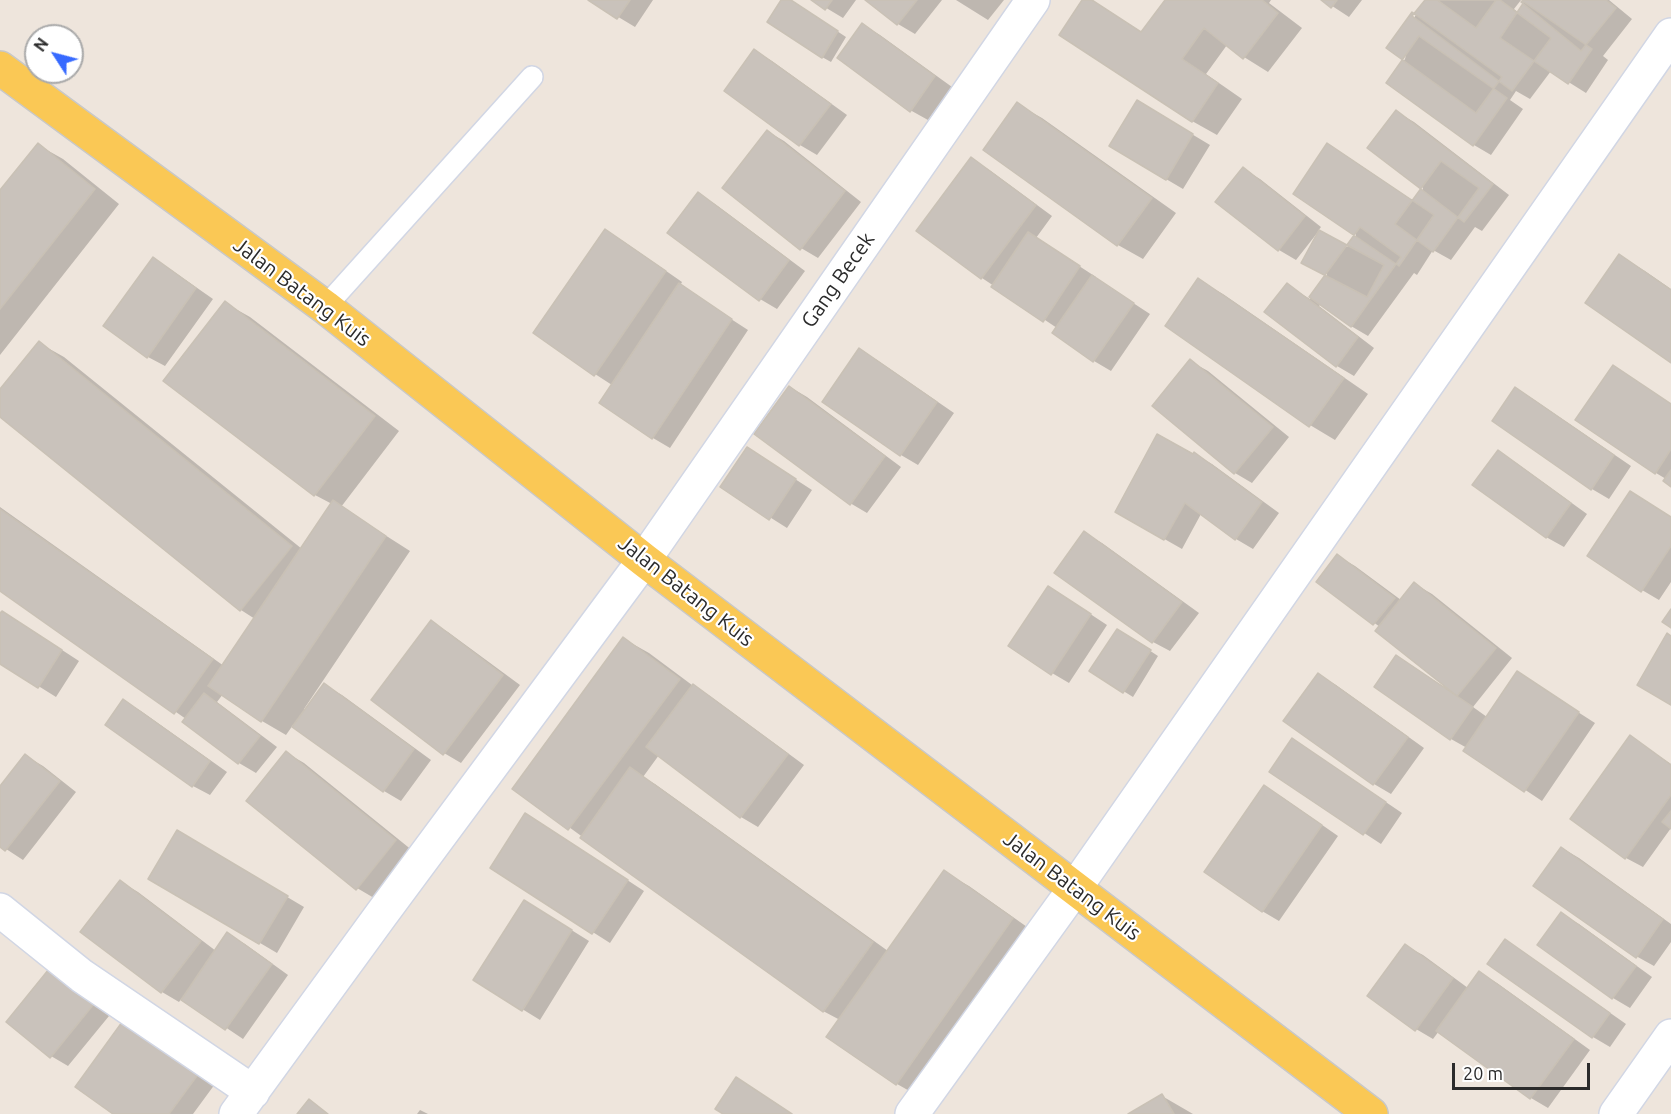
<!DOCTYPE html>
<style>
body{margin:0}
#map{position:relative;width:1671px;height:1114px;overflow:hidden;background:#eee5dc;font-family:Ubuntu,sans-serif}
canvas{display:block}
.north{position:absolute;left:24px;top:24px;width:60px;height:60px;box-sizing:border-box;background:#fff;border:2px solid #aaa;border-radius:50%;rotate:306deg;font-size:16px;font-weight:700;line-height:24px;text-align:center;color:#2b2b2b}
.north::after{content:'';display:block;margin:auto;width:21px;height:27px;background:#376aff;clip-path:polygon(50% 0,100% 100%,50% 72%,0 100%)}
.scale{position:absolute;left:1452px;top:1063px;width:138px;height:27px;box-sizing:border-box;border:3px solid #2b2b2b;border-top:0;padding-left:8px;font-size:18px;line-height:21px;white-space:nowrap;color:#2b2b2b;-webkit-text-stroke:4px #fff;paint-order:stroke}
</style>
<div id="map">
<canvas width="1671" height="1114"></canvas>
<div class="north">N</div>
<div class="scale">20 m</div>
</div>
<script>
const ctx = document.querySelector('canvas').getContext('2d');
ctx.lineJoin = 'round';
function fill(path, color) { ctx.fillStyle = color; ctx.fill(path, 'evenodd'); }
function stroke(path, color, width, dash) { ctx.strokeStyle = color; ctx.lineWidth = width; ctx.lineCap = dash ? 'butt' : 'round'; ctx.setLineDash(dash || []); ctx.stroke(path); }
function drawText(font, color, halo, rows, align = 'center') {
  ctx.font = font + ' Ubuntu,sans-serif'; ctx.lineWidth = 4.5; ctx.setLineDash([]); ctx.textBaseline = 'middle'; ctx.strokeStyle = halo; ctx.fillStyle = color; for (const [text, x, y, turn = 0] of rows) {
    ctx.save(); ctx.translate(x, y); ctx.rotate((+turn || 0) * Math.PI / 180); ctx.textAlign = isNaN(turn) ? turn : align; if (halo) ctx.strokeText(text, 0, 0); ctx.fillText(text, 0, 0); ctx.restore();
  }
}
fill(new Path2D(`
 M590,0H653L635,27Z
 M783,0H789L793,2L846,37L831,62L822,57Z
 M813,0H856L843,18Z
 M868,0H942L915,34L898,24Z
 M956,0H1004L988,20Z
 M1084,0H1090L1109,11V13L1147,38L1167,0H1271L1269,3L1302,28L1268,72L1244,57L1227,45L1206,74L1242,99L1217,135L1192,121Z
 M1323,0H1362L1349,17Z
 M1427,0H1521L1514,9L1519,13L1524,1L1523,0H1609L1632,19L1603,56L1608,60L1586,93L1551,71L1530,99L1516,91L1510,100L1523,109L1491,155L1474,145L1388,83L1405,59L1415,16Z
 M863,25L880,35L952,87L928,120L910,110Z
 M755,51L772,61L847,115L817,155L800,145L726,90Z
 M1017,104L1042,118L1176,213L1143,259L1118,245Z
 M1155,112L1210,145L1183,189L1166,179Z
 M1397,112L1414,122L1509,195L1482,231L1475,227L1451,260L1433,250L1417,275L1414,273L1368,336L1351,326L1321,304L1319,306L1374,348L1354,376L1337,366L1287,285L1310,299L1327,275L1319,233L1318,232L1296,260L1279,250L1243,169L1260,179L1321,227L1318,231L1347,247L1356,235L1328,145L1345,155L1413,201L1423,189Z
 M767,131L784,141L861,202L818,258L801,248Z
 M38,145L63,159L119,204L0,355V193Z
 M971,159L988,169L1052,216L1036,238L1096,277L1095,278L1150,314L1111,371L1094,361L1054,332L1057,328L982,278L918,231Z
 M698,194L715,204L805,271L777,309L760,299Z
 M606,231L623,241L682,282L680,286L748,330L670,448L653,438L612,385L595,374Z
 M1620,256L1645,271L1671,289V361Z
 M153,259L170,269L213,299L165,366L148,357L105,326Z
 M1198,280L1223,294L1368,394L1335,440L1310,425L1167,326Z
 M225,303L250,317L399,431L341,507L410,551L304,709L306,710L324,685L342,695L431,760L401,801L384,791L293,725L286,735L262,721L223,694L217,702L277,747L256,773L239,763L184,722L186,719L0,589V507L224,666L255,619L241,610L0,415V392L39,343L64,357L302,549L332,504L315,495Z
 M860,350L877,360L954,413L918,465L901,455Z
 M1190,361L1208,371L1289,437L1252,483L1235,473L1154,406Z
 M1613,367L1671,404V485L1666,479L1656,473Z
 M790,387L807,397L901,467L867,513L850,503Z
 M1516,389L1533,399L1631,466L1609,499L1592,489L1494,421Z
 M1498,452L1515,462L1587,514L1564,547L1546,537Z
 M1195,454L1212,464L1279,513L1253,549L1236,539L1201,514L1182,549L1117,512Z
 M764,459L812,490L787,528L722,487Z
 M1671,517V582L1659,600L1642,590Z
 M1084,533L1102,543L1199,613L1170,651L1153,642L1056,573Z
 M1338,556L1355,566L1401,600L1415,584L1432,594L1512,658L1473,707L1487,717L1517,673L1595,723L1542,801L1465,750L1467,748L1451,739L1376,687L1413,667L1449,690L1450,688L1380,627L1318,582Z
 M1066,598L1107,625L1069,683L1052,673Z
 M0,616L19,622L79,661L56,697L0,662Z
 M431,622L448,632L520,685L461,763L444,753L373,699Z
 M1126,635L1158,656L1133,697L1091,671Z
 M624,639L649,653L692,685L710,696L804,765L758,827L741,817L659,755L643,777L655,784L888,951L944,872L969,886L1037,934L922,1098L897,1084L829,1036L840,1020L823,1011L515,788Z
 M1319,675L1336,685L1424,748L1391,794L1374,784Z
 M124,701L141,711L227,772L210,795L193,786Z
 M1630,737L1671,764V828L1643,867L1626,858Z
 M1309,750L1402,813L1381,844L1271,772Z
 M287,753L304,763L413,851L374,898L357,888Z
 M26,756L43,766L76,792L23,860L0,845V789Z
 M1265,787L1282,797L1338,836L1279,921L1262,911Z
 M543,825L644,891L610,943L492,868Z
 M178,832L304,907L277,953L150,878Z
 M1562,848L1579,858L1671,924V942L1654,966L1636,956Z
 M121,882L138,892L216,951L228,934L245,944L288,975L243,1039L182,998L179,1002L162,992L83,932Z
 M541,911L589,941L540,1020L475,980Z
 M1561,914L1579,924L1652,977L1630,1008L1613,998L1539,945Z
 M1505,941L1522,951L1626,1024L1610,1047L1593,1037L1489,963Z
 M1406,946L1423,955L1468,988L1480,973L1497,983L1590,1050L1548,1108L1531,1098L1439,1031L1433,1039L1416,1029Z
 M67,980L109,1016L68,1066L51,1056Z
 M126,1020L215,1084L193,1114H115Z
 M1162,1096L1193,1114H1131Z
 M420,1110L428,1114H417Z`), '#0003');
const building = new Path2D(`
 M588,0H630L617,19Z
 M781,0H791L838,31L822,58L767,22Z
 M811,0H832L825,10Z
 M865,0H917L897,25Z
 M1082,0H1092L1141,32L1165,0H1262L1278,13L1243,59L1204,28L1182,59L1218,83L1192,122L1059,35Z
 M1321,0H1337L1331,8Z
 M1425,0H1500L1551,38L1512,91L1412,16Z
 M1437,0H1496L1476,28Z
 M1523,0H1606L1616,8L1581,51L1521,2Z
 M1524,2L1592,49L1568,84L1500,38Z
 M1412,12L1502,77L1476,113L1386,48Z
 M862,23L935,76L910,112L837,58Z
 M1419,36L1507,98L1473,146L1386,83Z
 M754,49L831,104L799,146L724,91Z
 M1137,100L1193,134L1166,180L1109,146Z
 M1017,102L1152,198L1117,246L983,150Z
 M1396,110L1493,184L1464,222L1367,148Z
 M767,130L845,191L800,250L722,188Z
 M38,143L95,189L0,309V190Z
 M1327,143L1434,215L1399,266L1293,194Z
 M971,157L1036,205L981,279L916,231Z
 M1441,161L1479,188L1433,252L1395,224Z
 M1243,167L1305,216L1278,251L1215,202Z
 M698,192L789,260L759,301L667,233Z
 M1360,227L1401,257L1351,327L1309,297Z
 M605,229L666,271L594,376L533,333Z
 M1319,230L1384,265L1367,297L1301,263Z
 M1028,232L1080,266L1043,322L991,287Z
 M1619,254L1671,290V363L1585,303Z
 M153,257L196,288L147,358L103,326Z
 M1092,275L1134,303L1093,362L1052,333Z
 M1198,278L1344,378L1309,427L1165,326Z
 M679,283L732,319L652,439L599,403Z
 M1287,283L1358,337L1336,367L1264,312Z
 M225,301L375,416L314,496L163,381Z
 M39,341L292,546L240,611L0,417V389Z
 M859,348L937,402L900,456L822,402Z
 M1190,359L1273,427L1234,474L1152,406Z
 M1613,365L1671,404V449L1655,474L1575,420Z
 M789,386L885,456L850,505L754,434Z
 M1515,387L1614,455L1591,490L1492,421Z
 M1157,434L1193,454L1194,452L1262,502L1235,540L1185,503L1164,540L1115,512Z
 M747,447L796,479L769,520L720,487Z
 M1498,450L1571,503L1546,538L1472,485Z
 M1671,470V487L1663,481Z
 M1630,491L1671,517V546L1641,592L1587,556Z
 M333,500L386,536L261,722L208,686Z
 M0,509L213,659L174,714L0,591Z
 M1084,531L1182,602L1152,643L1054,573Z
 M1337,554L1395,598L1373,625L1316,582Z
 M1414,582L1496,648L1457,696L1375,631Z
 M1048,586L1091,614L1051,675L1008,646Z
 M1671,609V628L1662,622Z
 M2,611L62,650L38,688L0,664V613Z
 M431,620L503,675L443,755L371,700Z
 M1117,629L1151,650L1123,693L1089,671Z
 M1667,633L1671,636V705L1637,685Z
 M623,637L680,679L568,830L512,789Z
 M1396,655L1473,707L1450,740L1374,687Z
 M1517,671L1579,712L1524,792L1463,751Z
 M1318,673L1408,737L1373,785L1283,721Z
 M324,683L414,749L383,792L292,727Z
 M693,684L788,754L740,818L646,747Z
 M204,693L260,736L238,764L182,722Z
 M123,699L210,761L192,787L105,725Z
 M1630,735L1671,765V795L1625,859L1570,819Z
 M1292,738L1386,802L1363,835L1269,772Z
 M286,751L396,840L356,890L246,801Z
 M25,754L60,781L5,851L0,847V786Z
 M630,767L873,942L823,1012L580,838Z
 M1264,785L1322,825L1262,912L1204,872Z
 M1671,811V829L1662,822Z
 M525,813L628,880L592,934L490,868Z
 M177,830L288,896L259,944L148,879Z
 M1561,847L1663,919L1636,958L1533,886Z
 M944,870L1013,918L896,1085L826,1037Z
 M120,880L201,941L161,993L80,932Z
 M524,900L572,930L522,1011L473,980Z
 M1561,912L1636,966L1612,999L1537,945Z
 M227,932L272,964L225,1030L181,1000Z
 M1505,939L1610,1013L1592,1038L1487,964Z
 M1405,944L1453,978L1415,1031L1367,996Z
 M49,969L93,1005L50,1058L6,1022Z
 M1479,971L1574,1039L1530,1099L1436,1031Z
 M125,1018L199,1073L169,1114H113L75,1087Z
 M736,1077L792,1114H723L715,1109Z
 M1162,1094L1174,1114H1128Z
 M309,1099L328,1114H297Z`);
fill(building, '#c9c2bb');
stroke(building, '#c9c1b5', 1.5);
const service = new Path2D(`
 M325,307L532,77`);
const minor = new Path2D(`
 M0,910L82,976L253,1092
 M236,1114L381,915L644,560L1033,0
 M912,1114L1075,888L1671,35
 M1616,1114L1671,1036`);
const primary = new Path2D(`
 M0,68L325,307L644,560L1371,1114`);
stroke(service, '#d1d6e4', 24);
stroke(minor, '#d1d6e4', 36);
stroke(primary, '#c8c8c8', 36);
stroke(service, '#fff', 21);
stroke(minor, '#fff', 33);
stroke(primary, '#fac855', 33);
drawText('21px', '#2b2b2b', '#fff', [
 ["Gang Becek",838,280,-55],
 ["Jalan Batang Kuis",302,292,37],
 ["Jalan Batang Kuis",686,591,38],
 ["Jalan Batang Kuis",1072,886,37]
]);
</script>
